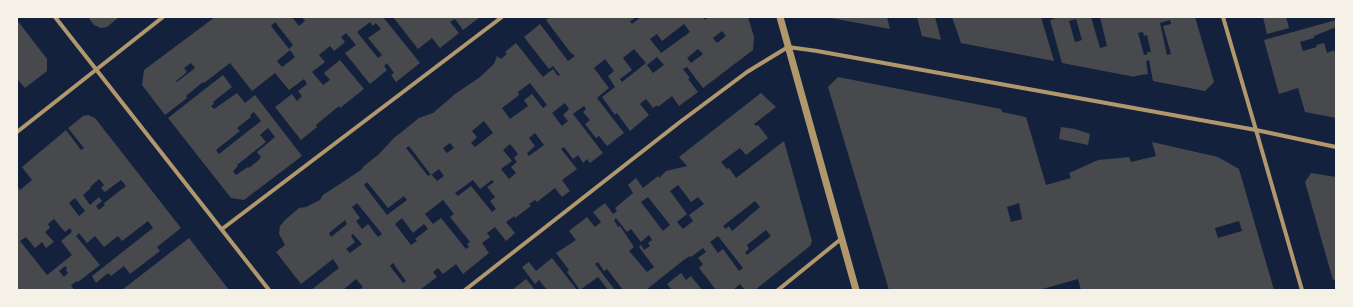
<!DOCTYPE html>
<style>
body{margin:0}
#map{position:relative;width:1353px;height:307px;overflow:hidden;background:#14213d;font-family:Karla,sans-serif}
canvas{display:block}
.frame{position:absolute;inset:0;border:18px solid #f6f1e7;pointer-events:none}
</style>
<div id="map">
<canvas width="1353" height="307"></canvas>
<div class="frame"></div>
</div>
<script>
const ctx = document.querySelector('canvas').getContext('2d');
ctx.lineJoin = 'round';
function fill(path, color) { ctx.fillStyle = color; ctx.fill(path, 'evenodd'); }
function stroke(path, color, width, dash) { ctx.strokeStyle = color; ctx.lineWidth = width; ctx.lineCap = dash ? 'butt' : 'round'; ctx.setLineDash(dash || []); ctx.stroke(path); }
fill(new Path2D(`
 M88,17H119L107,27L101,28L94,25Z
 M215,17H292L299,26L305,21L302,17H383L420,63L396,82L391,75L394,73L387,63L384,66L387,70L370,84L345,53L356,45L346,33L341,37L345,42L334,51L330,46L319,55L325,62L312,72L323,85L330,80L324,73L340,60L364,89L340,108L339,106L316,125L317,127L301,140L275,107L292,94L297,101L302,96L298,91L307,84L304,79L289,90L275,73L252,91L230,63L204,83L203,82L186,96L187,98L165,115L142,85L144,70ZM275,22L293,45L289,49L271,26ZM370,22L373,26L376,23L381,29L368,38L382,55L378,58L357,32ZM290,50L295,57L282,67L277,61ZM191,63L195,68L177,82L176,81L187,72L184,68Z
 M393,17H480L463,30L455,19L450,22L459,33L440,48L432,38L418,49Z
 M550,17H632L634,19L630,21L632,24L641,17H703L705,20L708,17H748L754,37L753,50L703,88L687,67L683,69L690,78L688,79L698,92L679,106L672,96L658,107L657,105L653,108L646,99L640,104L649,115L630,131L617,113L615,115L602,97L615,87L608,76L614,71L605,59L594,68L609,88L597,98L624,133L607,146L599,136L596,138L585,124L590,120L583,112L586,109L584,106L573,114L603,153L590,163L587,159L583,163L578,155L573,159L564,147L561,149L577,169L562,180L570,191L562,197L555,188L537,202L535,200L529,204L531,206L515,218L514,216L506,222L515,233L506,241L495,227L487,233L490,237L482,243L489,253L463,274L456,264L443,274L438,268L433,272L437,277L421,289L422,290H359L363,287L356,279L343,290H311L339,268L333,259L301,284L276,252L285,245L279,234L280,226L285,220L299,208L306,207L320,200L323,195L361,170L364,166L378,155L394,138L419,118L433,113L455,94L480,77L494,64L497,56L501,59L507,54L505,52L516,43L543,77L553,69L558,76L560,75L553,66L549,69L524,37L540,24L568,61L575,56L570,52L546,20ZM684,24L690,32L661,53L650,39L657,34L662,41ZM722,31L726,36L717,43L713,38ZM634,49L646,63L622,82L620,79L632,70L623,58ZM698,49L703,54L691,63L687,58ZM657,57L664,65L653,73L647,65ZM530,83L547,105L543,108L532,94L524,100L528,106L510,119L502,108L519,95L518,92ZM565,103L569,109L563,115L568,121L562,126L552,113ZM484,121L493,133L475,147L471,143L477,137L472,131ZM535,133L544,145L529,156L527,153L535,146L529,138ZM450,143L454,148L447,153L443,148ZM510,144L518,154L514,158L517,162L511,167L516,173L509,179L501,169L512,161L503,150ZM409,146L431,175L439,169L444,176L437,181L431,174L428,176L406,148ZM473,180L480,189L492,180L494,182L487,187L495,197L490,201L496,209L492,212L471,186L458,196L455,193ZM367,182L388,208L404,196L407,200L387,215L364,185ZM443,200L454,214L450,217L470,242L467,244L469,247L466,249L441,218L433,224L425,214ZM357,203L382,234L378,237L368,224L362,229L356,221L360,218L352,207ZM402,218L413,233L424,224L428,229L415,239L417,241L411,245L395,224ZM345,220L347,224L331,237L329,233ZM353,234L362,244L350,253L346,249L355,242L351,236ZM393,263L406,281L403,283L390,266Z
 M831,17H887L890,29L831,18Z
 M917,17H935L941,40L922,36Z
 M952,17H1041L1054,61L961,43Z
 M1054,17H1091L1100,48L1107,46L1100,17H1195L1214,82L1205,91L1153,81L1149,60L1146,61L1148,74L1135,76V77L1062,63L1050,20L1054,19ZM1076,19L1082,40L1075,42L1069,21ZM1170,20L1171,24L1163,26L1171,54L1167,55L1160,23ZM1143,32L1144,36L1147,35L1151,52H1147L1148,54L1144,55L1138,33Z
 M1263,17H1286L1289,28L1267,34Z
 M17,20L47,59V71L25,88L17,79Z
 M1336,20V27L1314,36V38L1300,42L1303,51L1317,47L1316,45L1324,43L1327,53L1334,50L1336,59V118L1305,112L1298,88L1279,94L1264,40Z
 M223,75L232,87L213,102L214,104L211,106L214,109L237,93L245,103L255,95L302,156L244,200L231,198L168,118ZM254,112L261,121L219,154L216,150L240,131L237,128L251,117L250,115ZM268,128L275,137L257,152L261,157L259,158L260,159L249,168L248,167L236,175L233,171L238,166L237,165L266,142L260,135Z
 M838,77L1001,109L1002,112L1026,117L1046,185L1071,178L1069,173L1098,160L1129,157L1131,162L1156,156L1152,142L1218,157L1239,169L1274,290H1081L1078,279L1039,290H889L828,87ZM1019,203L1022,219L1011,222L1007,207ZM1239,221L1242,231L1218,238L1215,228Z
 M761,93L776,107L754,124L756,126L758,125L768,138L746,155L740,148L721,162L727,169L729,168L736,178L784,141L812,241L810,246L755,290H745L740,284L733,290H716L699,268L703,264L698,258L706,252L703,248L691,257L690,256L685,259L646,290H623L607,269L604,271L598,262L595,264L615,290H608L598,277L580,290L567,272L569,270L556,253L576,240L569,231L587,217L595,227L601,222L593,212L605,203L613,214L617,211L615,208L633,193L628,185L636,178L643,188L658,176L659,178L666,171L687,166L679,157ZM678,185L691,202L698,197L704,204L689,215L693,221L683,229L677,222L687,214L670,191ZM648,197L670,225L663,231L641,202ZM755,201L760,207L732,231L729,226L726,229L723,226ZM616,218L627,232L631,229L641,242L649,235L652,240L648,243L650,246L644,250L641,245L639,247L654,267L647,272L629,251L634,247L620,226L618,227L614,220ZM766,230L771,236L747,255L745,252L749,249L747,245ZM718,236L743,268L739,271L723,249L718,253L710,242Z
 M88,115L95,118L181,228L157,247L160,251L130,274L124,266L111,276L108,273L96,283L92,276L153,228L148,221L122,241L118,236L104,247L95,236L87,243L79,233L76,236L100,265L78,282L77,281L71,285L74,290H17L18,284L17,283V186L20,190L32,180L22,167L66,130L81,150L84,148L68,128L83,116ZM99,179L104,185L101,188L105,192L121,180L126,186L104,203L105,205L99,210L96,206L102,201L99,197L90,205L83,195L91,188L90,187ZM75,198L85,211L79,216L69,203ZM54,219L65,232L70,228L72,232L61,241L72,255L47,275L20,241L26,237L35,248L42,242L46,248L54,242L45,232L50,228L48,224ZM65,266L67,268L66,270L68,273L64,277L59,271Z
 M1061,127L1075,129L1090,134L1088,145L1059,139Z
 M1311,173L1336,177V279L1333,280L1305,182Z
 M189,238L229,290H122Z
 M552,258L577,290H547L539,280L535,284L522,267L529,262L536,271Z
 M681,273L686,280L691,276L702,290H672L667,284Z
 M526,279L535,290H512Z`), '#48494c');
stroke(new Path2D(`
 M55,17L269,290
 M1223,17L1256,130L1302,290
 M17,132L163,17
 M222,229L502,17
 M465,290L680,122L747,72L788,47L817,51L1256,130L1336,147
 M778,290L841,239`), '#b1986c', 4);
stroke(new Path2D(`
 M780,17L856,290`), '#b1986c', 7);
</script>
